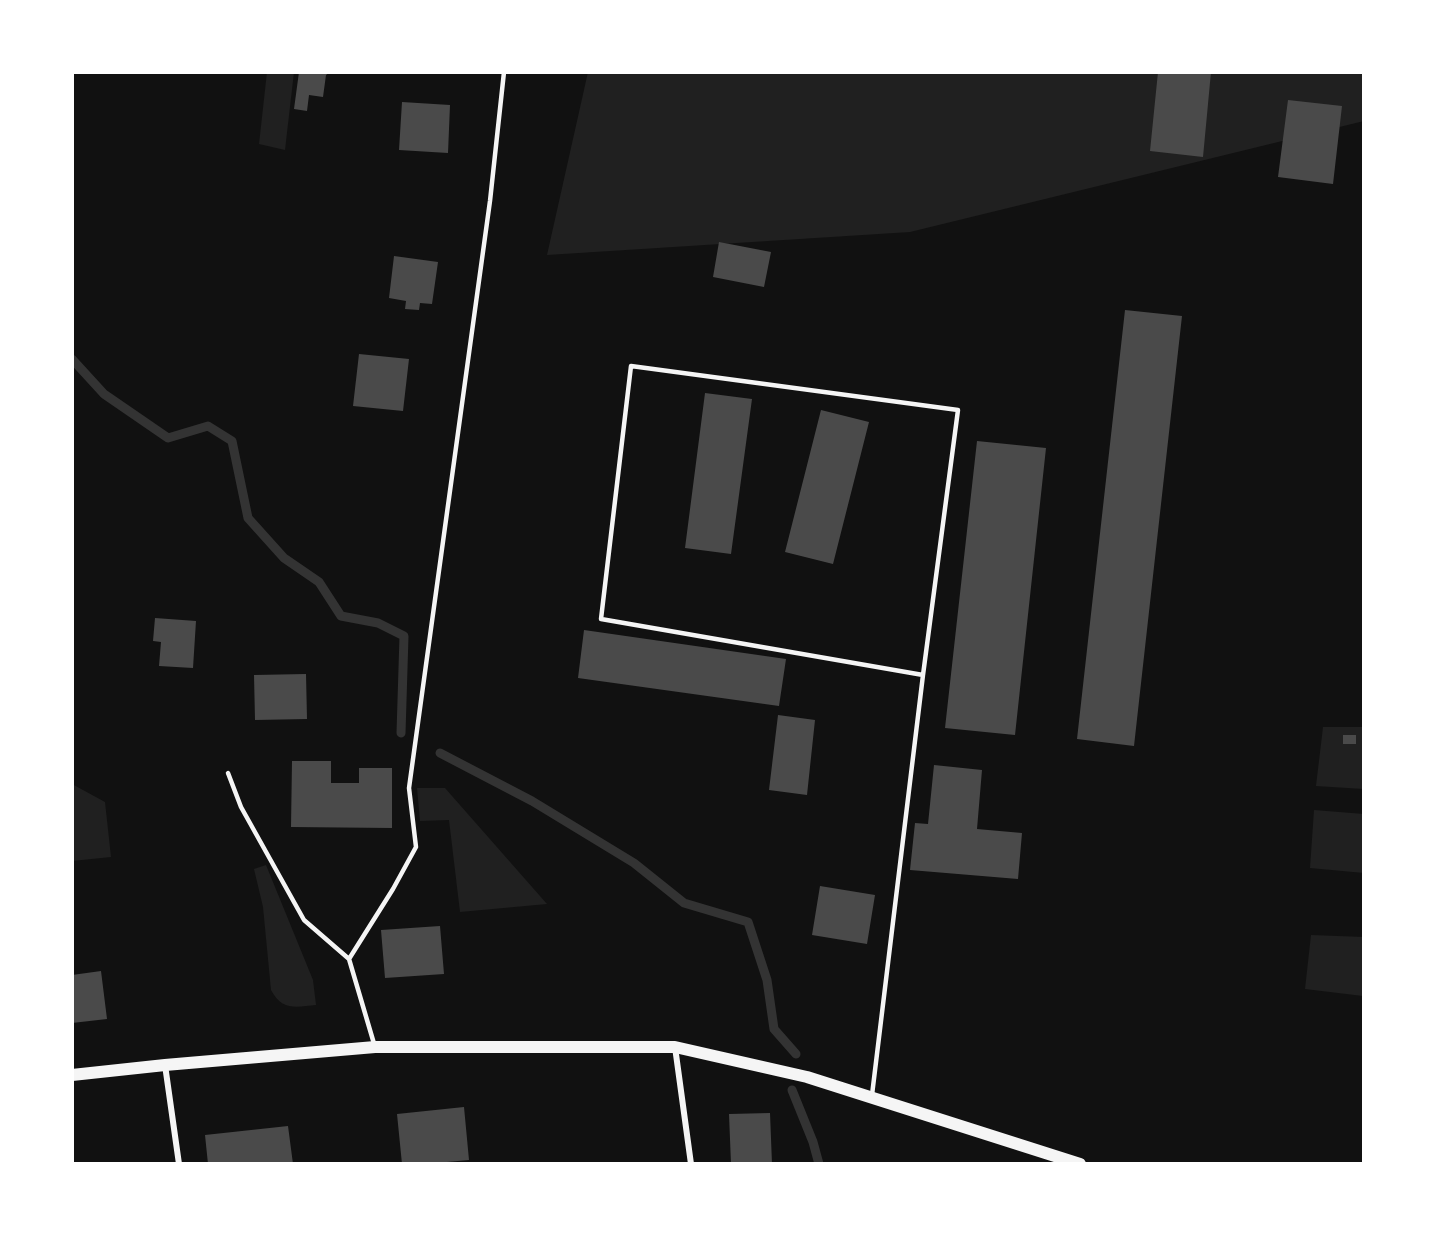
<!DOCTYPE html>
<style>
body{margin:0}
#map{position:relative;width:1436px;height:1236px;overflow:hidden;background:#111;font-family:"Source Sans 3",sans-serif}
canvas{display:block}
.frame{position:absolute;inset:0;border:74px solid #fff;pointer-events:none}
</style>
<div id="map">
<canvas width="1436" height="1236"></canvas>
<div class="frame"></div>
</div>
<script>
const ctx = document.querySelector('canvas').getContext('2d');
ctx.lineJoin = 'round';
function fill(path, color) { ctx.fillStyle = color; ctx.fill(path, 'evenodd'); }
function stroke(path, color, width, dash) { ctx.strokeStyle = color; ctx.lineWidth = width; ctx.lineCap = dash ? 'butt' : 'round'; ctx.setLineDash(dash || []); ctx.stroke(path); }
fill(new Path2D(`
 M267,72H294L285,150L259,144Z
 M588,72H1364V121L910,232L547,255Z
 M1323,727H1364V789L1316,786Z
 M72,784L105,802L111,857L72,861Z
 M417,788H445L547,904L460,912L449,820L420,821Z
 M1314,810L1364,814V873L1310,868Z
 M266,865L313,980L316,1005C296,1007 282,1011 271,990L263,907L254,869Z
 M1311,935L1364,937L1363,996L1305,989Z`), '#202020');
stroke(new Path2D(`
 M72,359L104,394L168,438L208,426L232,441L248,518L284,558L319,582L341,616L378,623L404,636L401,733
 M440,753L532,801L634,863L684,903L748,922L767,980L774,1029L796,1054
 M792,1090L813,1142L819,1164`), '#333', 9);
fill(new Path2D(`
 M299,72H330L326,75L323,97L309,95L307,111L294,109Z
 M1158,72H1211L1203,157L1150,151Z
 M1288,100L1342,106L1333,184L1278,177Z
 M402,102L450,105L448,153L399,150Z
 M719,242L771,252L764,287L713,277Z
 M394,256L438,262L432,304L420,303L419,310L405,309L406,301L389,298Z
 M1125,310L1182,316L1134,746L1077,739Z
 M359,354L409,359L403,411L353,406Z
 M705,393L752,399L731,554L685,548Z
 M821,410L869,422L833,564L785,552Z
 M977,441L1046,448L1015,735L945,728Z
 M155,618L196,621L193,668L159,666L161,642L153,641Z
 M584,630L786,659L779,706L578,678Z
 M306,674L307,719L255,720L254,675Z
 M778,715L815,720L807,795L769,790Z
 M1343,735H1356V744H1343Z
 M292,761H331V783H359V768H392V828L291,827Z
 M934,765L982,770L977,829L1022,833L1018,879L910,870L915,823L928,824Z
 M820,886L875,895L867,944L812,935Z
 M440,926L444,974L385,978L381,930Z
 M101,971L107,1019L72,1023V975Z
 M464,1107L469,1160L425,1164H402L397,1114Z
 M770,1113L772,1164H731L729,1114Z
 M288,1126L293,1164H208L205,1135Z`), '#4a4a4a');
stroke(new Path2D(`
 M228,773L241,807L304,920L349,959
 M375,1047L349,959L393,889L416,847L409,788L490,201L504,72
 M872,1095L923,675L958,410L631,366L601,619L923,675`), '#f5f5f5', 4.5);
stroke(new Path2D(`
 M675,1047L691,1164
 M165,1065L179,1164`), '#f5f5f5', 6);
stroke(new Path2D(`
 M72,1075L165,1065L375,1047H675L807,1077L1080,1164`), '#f5f5f5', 12);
</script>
